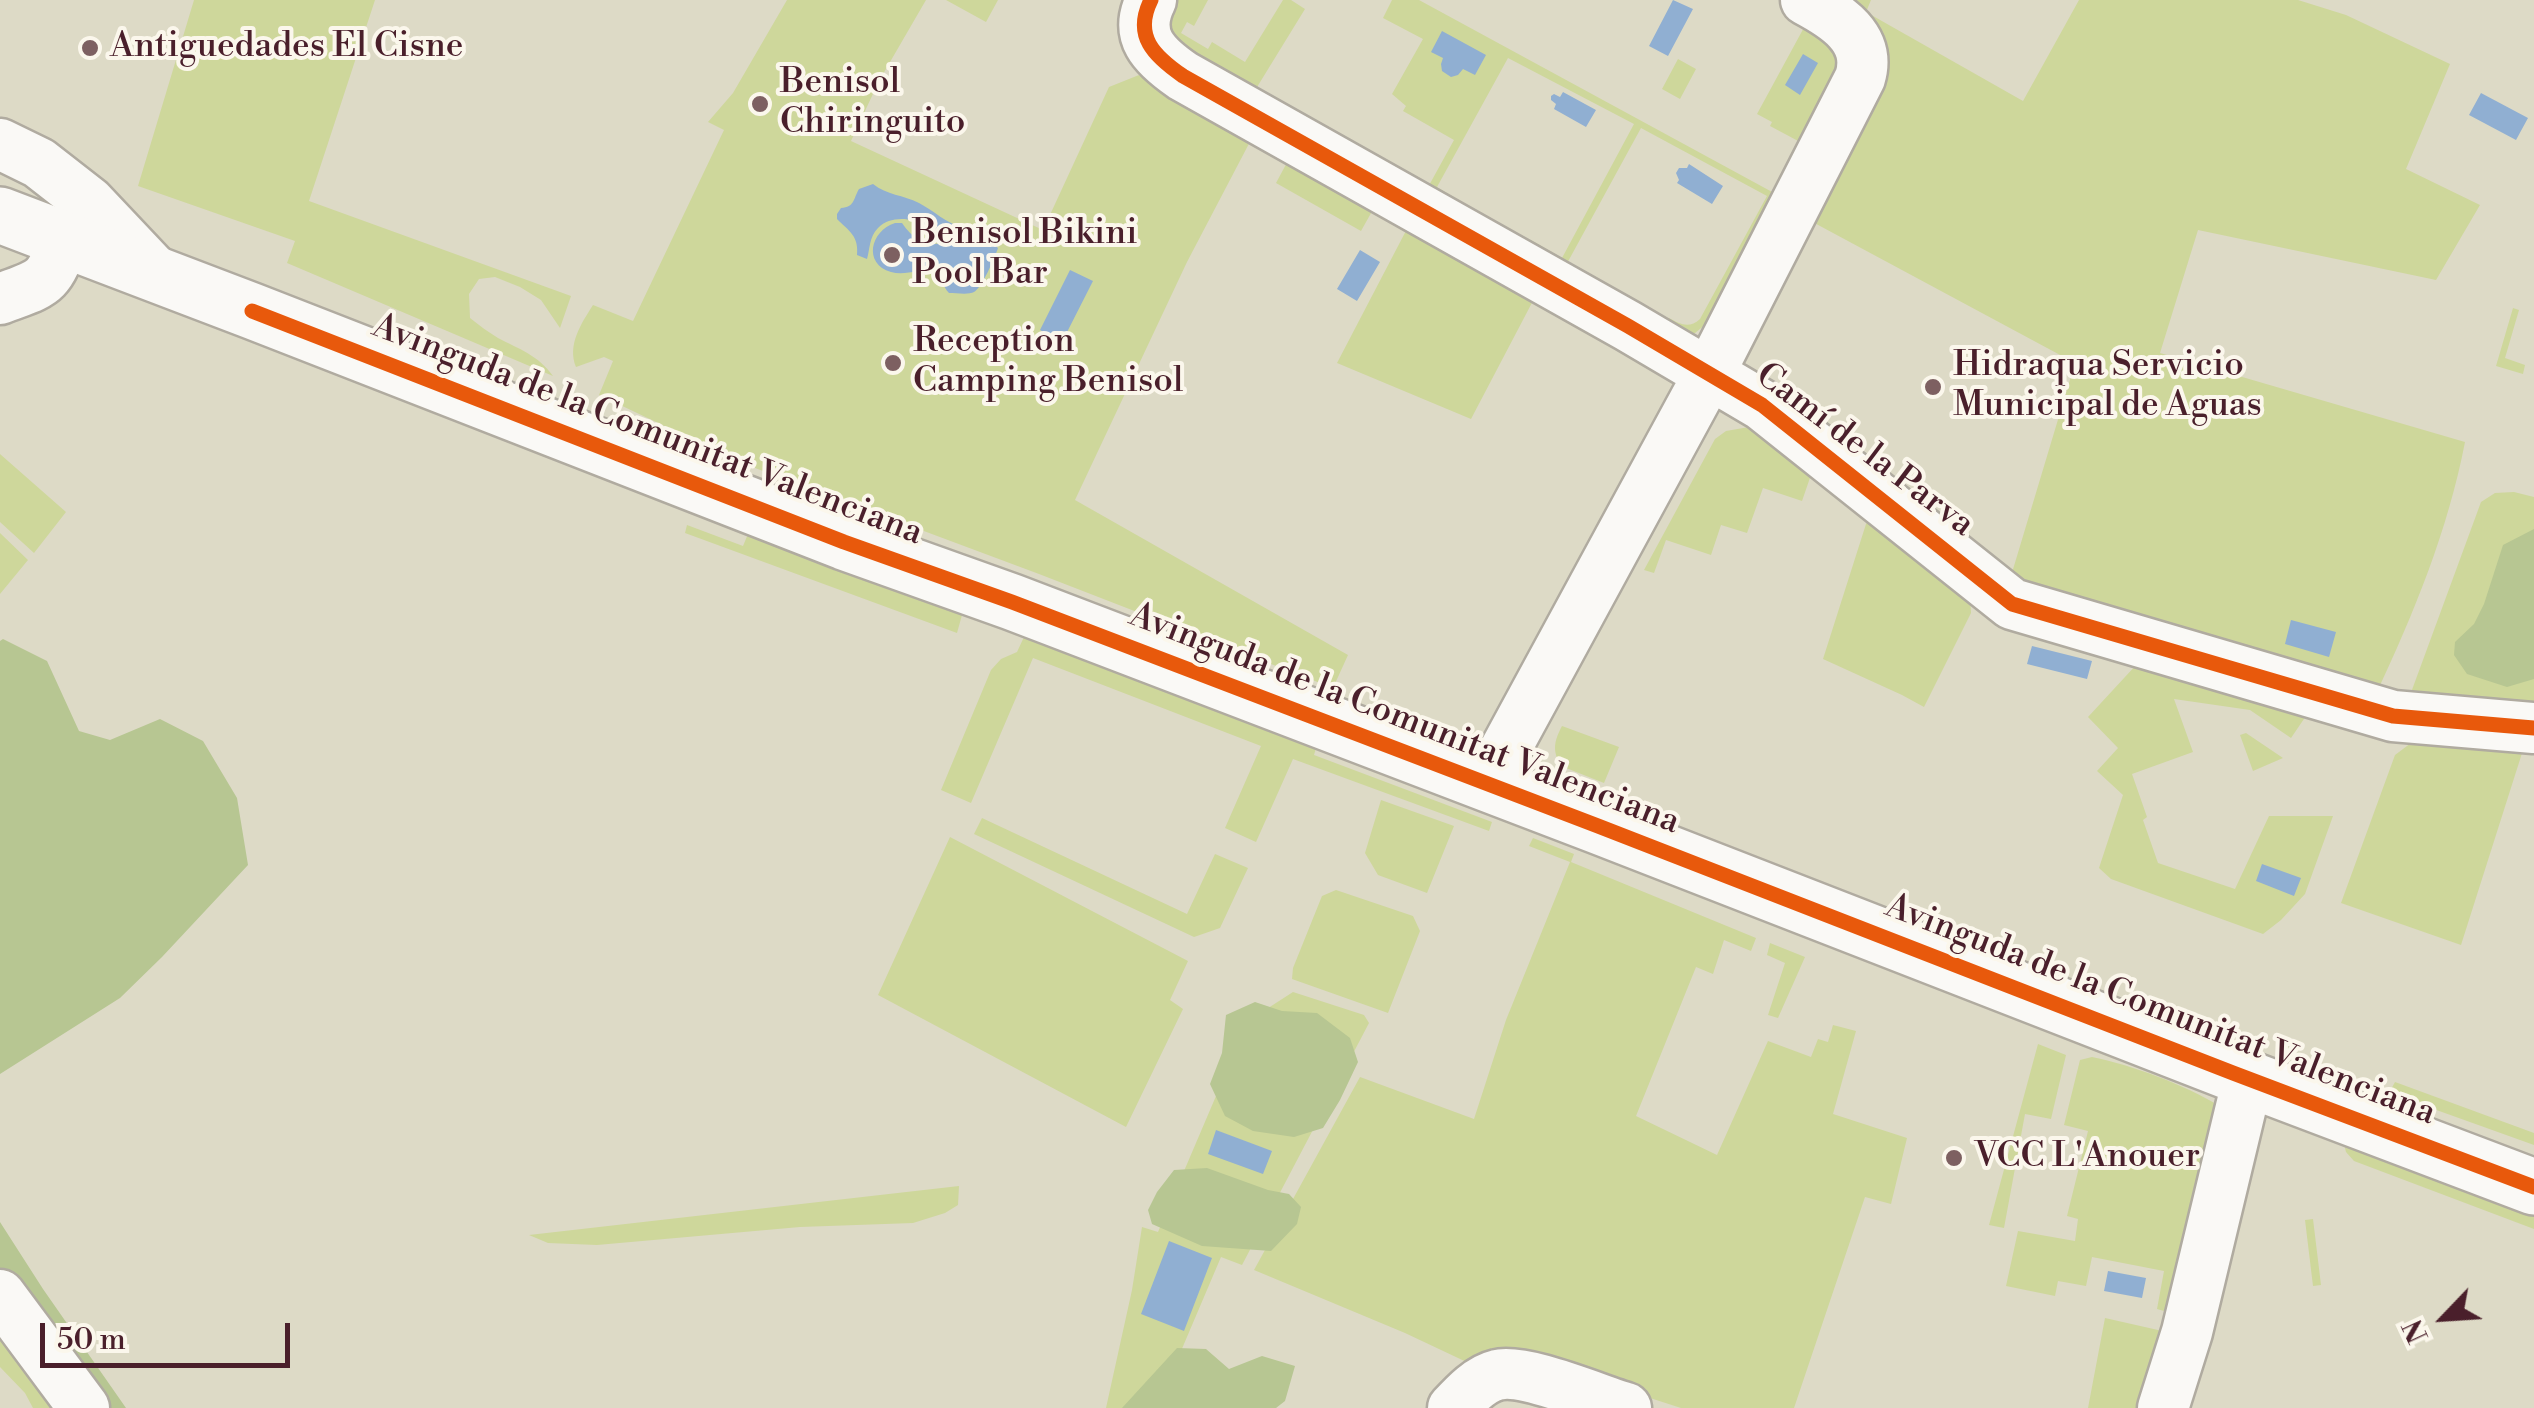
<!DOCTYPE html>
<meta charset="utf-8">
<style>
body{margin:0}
#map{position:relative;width:2534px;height:1408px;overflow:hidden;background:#dddac6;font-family:"Libre Bodoni",serif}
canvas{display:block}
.north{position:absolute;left:2394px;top:1268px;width:100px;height:100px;-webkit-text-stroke:8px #fbf7ec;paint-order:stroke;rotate:245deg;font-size:28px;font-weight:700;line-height:40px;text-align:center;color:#4a1f2b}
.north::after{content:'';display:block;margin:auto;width:35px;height:45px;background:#4a1f2b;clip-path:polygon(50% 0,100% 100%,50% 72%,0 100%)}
.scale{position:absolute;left:40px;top:1323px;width:250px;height:45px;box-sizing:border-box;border:5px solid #4a1f2b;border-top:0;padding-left:12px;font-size:30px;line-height:35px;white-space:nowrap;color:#4a1f2b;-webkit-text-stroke:8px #fbf7ec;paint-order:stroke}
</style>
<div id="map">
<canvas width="2534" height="1408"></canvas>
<div class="north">N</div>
<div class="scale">50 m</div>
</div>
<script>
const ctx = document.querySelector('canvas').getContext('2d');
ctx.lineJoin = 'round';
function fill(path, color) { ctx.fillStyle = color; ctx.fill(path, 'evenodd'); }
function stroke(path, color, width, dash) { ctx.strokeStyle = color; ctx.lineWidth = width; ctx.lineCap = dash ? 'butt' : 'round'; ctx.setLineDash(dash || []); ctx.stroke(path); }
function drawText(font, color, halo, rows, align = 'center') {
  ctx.font = font + ' "Libre Bodoni",serif'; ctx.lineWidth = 8; ctx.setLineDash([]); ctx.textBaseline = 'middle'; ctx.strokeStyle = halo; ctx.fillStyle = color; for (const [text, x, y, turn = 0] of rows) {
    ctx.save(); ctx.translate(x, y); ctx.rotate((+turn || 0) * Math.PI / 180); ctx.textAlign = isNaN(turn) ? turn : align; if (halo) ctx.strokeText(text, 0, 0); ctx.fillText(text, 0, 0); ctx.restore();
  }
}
fill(new Path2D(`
 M194,0H375L309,201L571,296L560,328L541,300L520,287L495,277L479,279L469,294L470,318C479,325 488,332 498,338C519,349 538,355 553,376L287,263L295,241L138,186Z
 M787,0H926L879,81L851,141L1043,230L1109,87L1139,75L1253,136L1187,262L1075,500L1348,655L1333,688L1039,574L747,465L599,395L613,361L604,357L576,367C567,345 581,324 593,305L633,321L724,130L708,122L733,93Z
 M946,0H998L986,22Z
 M1175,0H1208L1194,26L1187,22L1181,33L1208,49L1212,42L1245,62L1283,0H1291L1305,9L1254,92L1175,48L1166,16Z
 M1392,0H1419L1774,193L1706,324L1695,333L1687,334L1664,324L1669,318C1680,324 1689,329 1700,319L1767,196L1641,128L1565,267L1526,246L1531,240L1562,258L1634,124L1508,58L1437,187L1475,210L1473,215L1427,189L1454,140L1403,111L1406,106L1392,94L1423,39L1383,18Z
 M1856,0H1871L1866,12L2023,101L2079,0H2298L2346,15L2450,64L2406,169L2480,205L2436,280L2198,230L2160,353L2465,442C2448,530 2414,613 2376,694L2031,590L2011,576L2075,363L1807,219Z
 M1807,22L1843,58L1800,142L1770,126L1772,122L1757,114Z
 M1678,59L1696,69L1680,99L1662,89Z
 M1290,157L1375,206L1361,231L1276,183Z
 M1409,225L1535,297L1471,419L1337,363Z
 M2513,308L2519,310L2505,358L2525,365L2523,374L2496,366Z
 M1749,427L1757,429L1812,472L1802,501L1763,488L1747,533L1721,525L1711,555L1666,540L1654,573L1644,570L1715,439L1726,431Z
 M0,454L66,512L34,553L0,522Z
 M2514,492L2534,497V708L2409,698L2481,502L2495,493Z
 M1869,520L1970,596L1971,613L1924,707L1902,695L1823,659L1866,524Z
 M687,525L743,546L748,534L962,615L957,633L685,533Z
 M0,533L28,560L0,594Z
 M1024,637L1316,748L1314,755L1492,822L1489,831L1293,759L1256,842L1225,828L1261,746L1033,658L971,803L941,790L991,670L1001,659L1017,652Z
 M2137,664L2308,713L2291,738L2250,710L2174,699L2193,752L2132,774L2147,817L2143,820L2158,863L2235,889L2269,816H2333L2305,894L2281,920L2263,934L2111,879L2099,868L2123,795L2097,771L2118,748L2088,717Z
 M1562,726L1619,747L1604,783L1561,766C1552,751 1554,741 1562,726Z
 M2246,733L2283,758L2253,771L2240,735Z
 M2434,740L2523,750L2461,945L2341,903L2395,755L2411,743Z
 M1381,800L1454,826L1427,893L1378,875L1365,853Z
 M982,818L1187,914L1215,854L1248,868L1220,928L1194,937L974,834Z
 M950,837L1188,961L1170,1000L1183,1009L1126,1127L878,995Z
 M1533,838L1574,854L1571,862L1756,938L1751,951L1724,940L1713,974L1696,967L1636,1116L1717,1155L1768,1041L1811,1057L1818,1039L1828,1042L1833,1025L1856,1031L1833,1114L1907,1138L1891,1204L1865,1197L1794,1408H1681L1551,1366H1475L1405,1333L1254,1270L1360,1077L1474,1119L1506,1020L1570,862L1529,846Z
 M1336,890L1413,916L1420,931L1388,1013L1292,979L1293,968L1322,896Z
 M1770,943L1805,957L1778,1018L1768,1015L1785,963L1767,955Z
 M1293,992L1364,1015L1369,1023L1242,1265L1221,1257L1181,1351L1266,1408H1106L1132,1290L1142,1227L1158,1232L1248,1021Z
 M2038,1044L2066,1055L2051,1119L2025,1114L2004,1228L1989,1225Z
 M2092,1057C2135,1066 2182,1084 2220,1106L2178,1315L2157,1309L2164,1271L2092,1257L2086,1286L2058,1281L2055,1296L2006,1286L2018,1231L2075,1241L2078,1219L2067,1216L2088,1131L2064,1125L2080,1060Z
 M2395,1082L2534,1133V1145L2389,1093Z
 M2344,1144L2534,1211V1229L2354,1161L2346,1152Z
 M959,1186L958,1205L945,1213L913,1223L800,1227L597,1245L548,1243L529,1235Z
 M2313,1219L2321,1285L2313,1286L2305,1220Z
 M0,1311L71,1408H33L25,1393L0,1367Z
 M2105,1318L2158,1330L2172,1338L2149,1408H2088Z`), '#ced79b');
fill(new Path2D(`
 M2534,529V679L2507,687L2467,674L2454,655L2455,642L2474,624L2484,604L2503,545Z
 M3,639L47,661L79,731L110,740L160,719L203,741L237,798L248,865L162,957L120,998L0,1074V641Z
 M1255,1002L1282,1011L1317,1013L1350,1038L1358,1062L1340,1100L1323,1128L1294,1137L1253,1131L1225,1116L1210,1084L1222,1053L1226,1015Z
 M1207,1168L1268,1190L1289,1194L1301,1207L1297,1224L1271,1251L1202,1246L1152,1224L1148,1210L1157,1192L1174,1170Z
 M0,1222L43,1289L126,1408H102L0,1272Z
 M1177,1348L1206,1349L1229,1369L1262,1356L1295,1366L1285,1401L1276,1408H1122Z`), '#b7c692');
fill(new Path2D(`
 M1673,0L1693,9L1668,56L1649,46Z
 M1442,31L1486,55L1475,75L1463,69L1458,75L1451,77L1442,71L1441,64L1443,58L1431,52Z
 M1803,54L1818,63L1800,95L1785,85Z
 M1563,92L1596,110L1586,127L1554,109L1556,104L1551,100V96L1554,94L1560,97Z
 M2481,93L2528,118L2516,140L2469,115Z
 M1689,164L1723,186L1712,204L1677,183L1679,180L1676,173L1679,168H1687Z
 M873,184C887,195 903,195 919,203C934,211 946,223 963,228L945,240C931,222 896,210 878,228C869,237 870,249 867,259L857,255C859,236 849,231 837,219V214L841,208C855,207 853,199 859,189Z
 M895,223H902C922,252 942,248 967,229L980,234L998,248C995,257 982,288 974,292C969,295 956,293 949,293C942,286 941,274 933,269C920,269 905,276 891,272C863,264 870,231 895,223Z
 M1360,250L1380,262L1357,301L1337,289Z
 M1070,270L1093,281L1062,342L1040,330Z
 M2291,620L2336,632L2329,657L2285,644Z
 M2032,646L2092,661L2087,679L2027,664Z
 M2262,864L2301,878L2294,896L2256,881Z
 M1216,1130L1272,1151L1263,1174L1208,1154Z
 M1169,1241L1212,1258L1184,1331L1141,1314Z
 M2108,1271L2146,1278L2142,1298L2104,1291Z`), '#90afd2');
const minor = new Path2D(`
 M1151,0C1133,36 1154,56 1183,76L1628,326L1762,405L2012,604L2393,716L2534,728
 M0,144L39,163L89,202L157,274
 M0,299C44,282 48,286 64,239
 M1487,783L1709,374L1860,78C1872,38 1836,16 1806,0
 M0,1295L84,1408
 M1453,1408C1465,1395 1480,1379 1497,1375C1524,1368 1596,1399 1626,1408
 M2163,1408L2187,1332L2248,1078`);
const major = new Path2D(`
 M0,215L252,311L844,542L1012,602L1598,826L2233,1073L2534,1187`);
stroke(minor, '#b0aba0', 55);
stroke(major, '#b0aba0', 60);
stroke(minor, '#faf9f6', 50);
stroke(major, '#faf9f6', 55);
stroke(new Path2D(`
 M1151,0C1133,36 1154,56 1183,76L1628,326L1762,405L2012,604L2393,716L2534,728
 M252,311L844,542L1012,602L1598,826L2233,1073L2534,1187`), '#e8590c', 15);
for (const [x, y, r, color] of [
 [90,48,10,"#7d6061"],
 [760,104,10,"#7d6061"],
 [892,255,10,"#7d6061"],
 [893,363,10,"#7d6061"],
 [1933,387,10,"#7d6061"],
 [1954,1158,10,"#7d6061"]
]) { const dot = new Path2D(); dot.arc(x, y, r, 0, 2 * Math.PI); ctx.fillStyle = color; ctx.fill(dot); stroke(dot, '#fbf7ec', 4); }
drawText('35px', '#4a1f2b', '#fbf7ec', [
 ["Antiguedades El Cisne",110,48],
 ["Benisol",780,84],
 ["Chiringuito",780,124],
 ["Benisol Bikini",912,235],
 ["Pool Bar",912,275],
 ["Reception",913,343],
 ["Camping Benisol",913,383],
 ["Hidraqua Servicio",1953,367],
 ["Municipal de Aguas",1953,407],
 ["VCC L'Anouer",1974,1158]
], 'left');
drawText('35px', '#4a1f2b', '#fbf7ec', [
 ["Avinguda de la Comunitat Valenciana",647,431,21],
 ["Camí de la Parva",1864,451,37],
 ["Avinguda de la Comunitat Valenciana",1404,720,21],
 ["Avinguda de la Comunitat Valenciana",2160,1011,21]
]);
</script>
